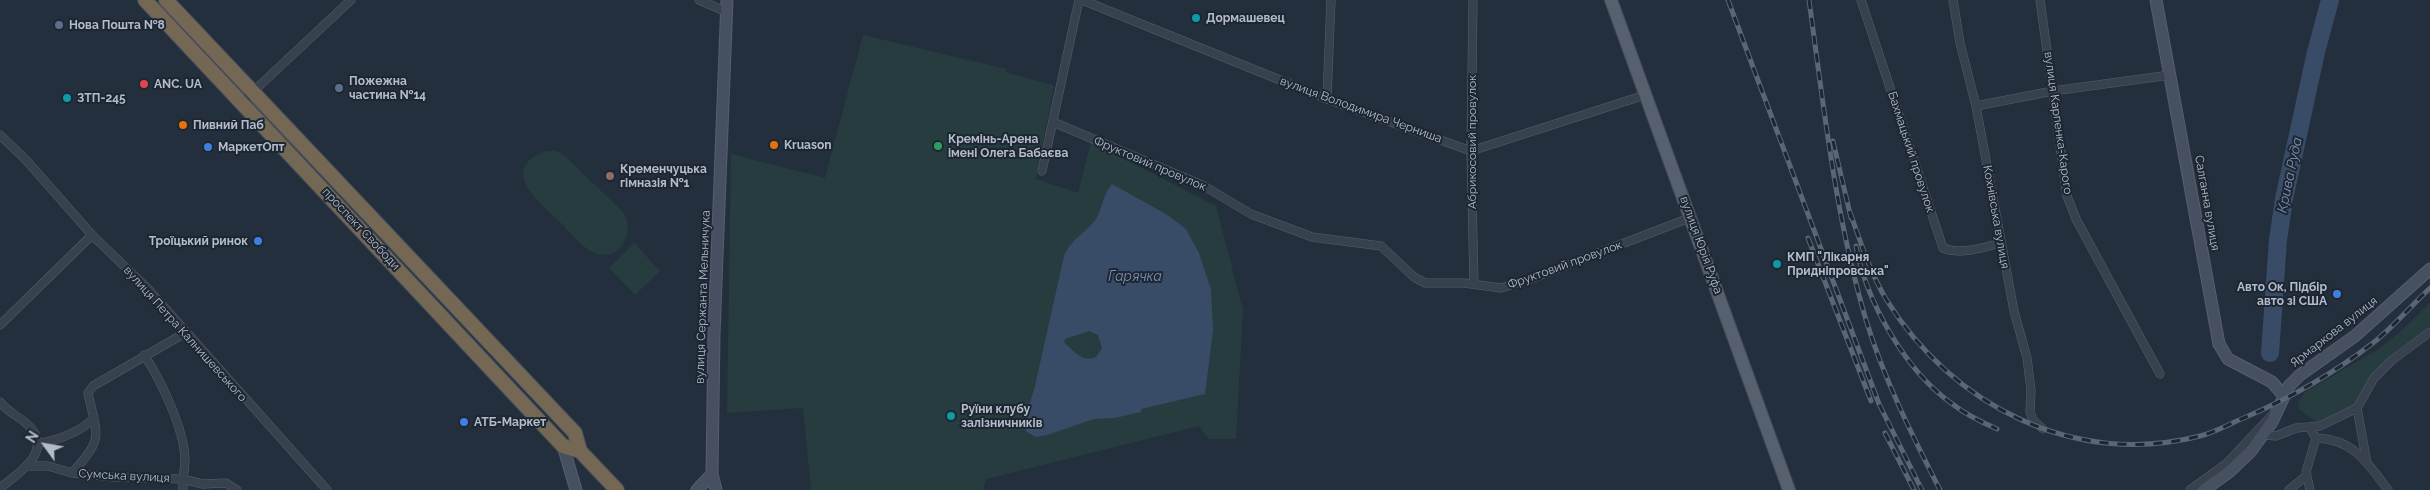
<!DOCTYPE html>
<meta charset="utf-8">
<style>
body{margin:0}
#map{position:relative;width:2430px;height:490px;overflow:hidden;background:#242f3e;font-family:Raleway,sans-serif}
canvas{display:block}
.north{position:absolute;left:20px;top:420px;width:50px;height:50px;-webkit-text-stroke:4px #1d2633;paint-order:stroke;rotate:302deg;font-size:14px;font-weight:700;line-height:20px;text-align:center;color:#b4bcc9}
.north::after{content:'';display:block;margin:auto;width:18px;height:22px;background:#b4bcc9;clip-path:polygon(50% 0,100% 100%,50% 72%,0 100%)}
</style>
<div id="map">
<canvas width="2430" height="490"></canvas>
<div class="north">N</div>
</div>
<script>
const ctx = document.querySelector('canvas').getContext('2d');
ctx.lineJoin = 'round';
function fill(path, color) { ctx.fillStyle = color; ctx.fill(path, 'evenodd'); }
function stroke(path, color, width, dash) { ctx.strokeStyle = color; ctx.lineWidth = width; ctx.lineCap = dash ? 'butt' : 'round'; ctx.setLineDash(dash || []); ctx.stroke(path); }
function drawText(font, color, halo, rows, align = 'center') {
  ctx.font = font + ' Raleway,sans-serif'; ctx.lineWidth = 4; ctx.setLineDash([]); ctx.textBaseline = 'middle'; ctx.strokeStyle = halo; ctx.fillStyle = color; for (const [text, x, y, turn = 0] of rows) {
    ctx.save(); ctx.translate(x, y); ctx.rotate((+turn || 0) * Math.PI / 180); ctx.textAlign = isNaN(turn) ? turn : align; if (halo) ctx.strokeText(text, 0, 0); ctx.fillText(text, 0, 0); ctx.restore();
  }
}
fill(new Path2D(`
 M863,35L1006,69L1007,73L1054,85L1036,179L1078,193L1091,142L1216,206L1243,310L1236,439H1209L1199,426L986,479L983,490H811L803,408L727,413L731,154L825,178Z
 M546,151H556L564,155L624,213C634,232 622,260 598,254C583,250 570,232 560,222C539,202 497,169 546,151Z
 M634,243L660,271L635,295L609,268Z
 M2430,303V330L2389,360L2354,408L2319,424L2299,409L2298,402L2305,392L2379,349L2400,332Z`), '#263c3f');
fill(new Path2D(`
 M1112,184L1166,214L1186,229L1199,253L1211,290L1213,330L1205,394L1141,409V412L1115,418L1094,419L1047,435L1036,437L1027,432L1023,427L1035,386L1064,256C1072,239 1081,236 1093,223C1102,213 1102,195 1112,184ZM1089,331L1098,335L1102,348L1096,357C1082,363 1074,351 1064,342L1065,339Z`), '#394c67');
stroke(new Path2D(`
 M2270,353L2278,240L2284,199L2316,52L2330,0`), '#394c67', 18);
const street = new Path2D(`
 M699,0L727,12
 M1082,0L1327,99L1471,151L1645,95
 M1473,0L1471,151L1474,284
 M1861,0L1943,248C1960,255 1982,248 2000,243
 M1953,0L1960,43L1976,106L2014,311L2027,358L2031,390L2030,412L2033,420L2043,429
 M2040,0L2067,196L2076,219L2160,374
 M1327,99L1331,0
 M242,102L351,0
 M1976,106L2053,91L2170,75
 M1053,122L1204,186L1251,214L1312,237L1381,246L1414,277L1425,283H1464L1501,288L1528,280L1692,217
 M0,135L26,160L92,235L148,289L327,490
 M1042,171L1079,0
 M0,325L92,235
 M144,355C161,380 184,429 185,459C185,469 182,480 183,490
 M0,402C8,412 18,416 27,424C56,450 19,473 0,488
 M2309,427L2316,438L2306,472L2310,490
 M2264,435L2276,436L2296,428L2320,426L2357,408
 M2316,438C2353,439 2367,462 2388,490
 M37,444C57,440 80,433 94,418
 M2367,463L2357,408L2374,378L2391,361L2430,332
 M29,466H48L72,473L114,477L182,479L203,484L226,483L237,490
 M72,473C105,438 97,436 88,393L93,386L185,333
 M2190,490L2226,464L2274,413
 M2289,490L2306,476`);
const secondary = new Path2D(`
 M2156,0L2219,344L2228,359L2272,382L2284,396
 M563,446L576,490
 M697,490L712,474
 M716,490L712,474L714,334L727,0
 M2204,490L2229,472L2251,451L2272,422L2289,386L2300,375L2355,336L2430,269`);
const primary = new Path2D(`
 M1611,0L1789,490`);
const highway = new Path2D(`
 M145,0L563,446L580,451
 M166,0L575,433L580,451L617,490`);
stroke(street, '#565f6c', 9);
stroke(secondary, '#565f6c', 13);
stroke(primary, '#414a57', 14);
stroke(highway, '#434c59', 16);
stroke(street, '#38414e', 8);
stroke(secondary, '#465061', 11);
stroke(primary, '#56606e', 12);
stroke(highway, '#746855', 14);
const rail = new Path2D(`
 M1728,0L1879,404L1922,490
 M1809,0C1824,108 1835,215 1866,320C1884,379 1912,435 1940,490
 M1833,141L1851,218
 M1850,212C1860,241 1870,272 1886,299C1952,406 2075,468 2200,436C2216,432 2231,423 2246,417C2290,398 2334,373 2373,343C2393,327 2411,306 2430,288
 M1808,238L1871,401
 M1856,246C1866,301 1905,370 1951,403C1965,414 1981,422 1997,429
 M1885,433L1914,490`);
stroke(rail, '#5a6575', 5);
stroke(rail, '#1d2633', 3, [9]);
for (const [x, y, r, color] of [
 [1196,18,5,"#0f9aa8"],
 [59,25,5,"#5c6f8a"],
 [144,84,5,"#e0444e"],
 [339,88,5,"#5c6f8a"],
 [67,98,5,"#0f9aa8"],
 [183,125,5,"#e8710a"],
 [774,145,5,"#e8710a"],
 [938,146,5,"#2e9e5b"],
 [208,147,5,"#3f7fe0"],
 [610,176,5,"#8d6e63"],
 [258,241,5,"#3f7fe0"],
 [1777,264,5,"#0f9aa8"],
 [2337,294,5,"#3f7fe0"],
 [951,416,5,"#0f9aa8"],
 [464,422,5,"#3f7fe0"]
]) { const dot = new Path2D(); dot.arc(x, y, r, 0, 2 * Math.PI); ctx.fillStyle = color; ctx.fill(dot); stroke(dot, '#1d2633', 2); }
drawText('bold 12px', '#b4bcc9', '#1d2633', [
 ["Дормашевец",1206,18],
 ["Нова Пошта №8",69,25],
 ["Пожежна",349,81],
 ["частина №14",349,95],
 ["ANC. UA",154,84],
 ["ЗТП-245",77,98],
 ["Пивний Паб",193,125],
 ["Кремінь-Арена",948,139],
 ["імені Олега Бабаєва",948,153],
 ["Kruason",784,145],
 ["МаркетОпт",218,147],
 ["Кременчуцька",620,169],
 ["гімназія №1",620,183],
 ["Троїцький ринок",248,241,"right"],
 ["КМП \"Лікарня",1787,257],
 ["Придніпровська\"",1787,271],
 ["Авто Ок, Підбір",2327,287,"right"],
 ["авто зі США",2327,301,"right"],
 ["Руїни клубу",961,409],
 ["залізничників",961,423],
 ["АТБ-Маркет",474,422]
], 'left');
drawText('12px', '#b4bcc9', '#1d2633', [
 ["вулиця Володимира Черниша",1361,110,20],
 ["вулиця Карпенка-Карого",2058,123,82],
 ["Абрикосовий провулок",1472,142,-90],
 ["Бахмацький провулок",1911,152,72],
 ["Фруктовий провулок",1150,164,23],
 ["Салганна вулиця",2207,203,80],
 ["Кохнівська вулиця",1996,217,80],
 ["проспект Свободи",361,229,47],
 ["вулиця Юрія Руфа",1701,245,70],
 ["Фруктовий провулок",1565,265,-20],
 ["вулиця Сержанта Мельничука",703,297,-88],
 ["Ярмаркова вулиця",2334,332,-38],
 ["вулиця Петра Калнишевського",185,334,48],
 ["Сумська вулиця",124,476,3]
]);
drawText('italic 14px', '#7c92b1', '#1d2633', [
 ["Крива Руда",2290,175,-78],
 ["Гарячка",1135,277]
]);
</script>
